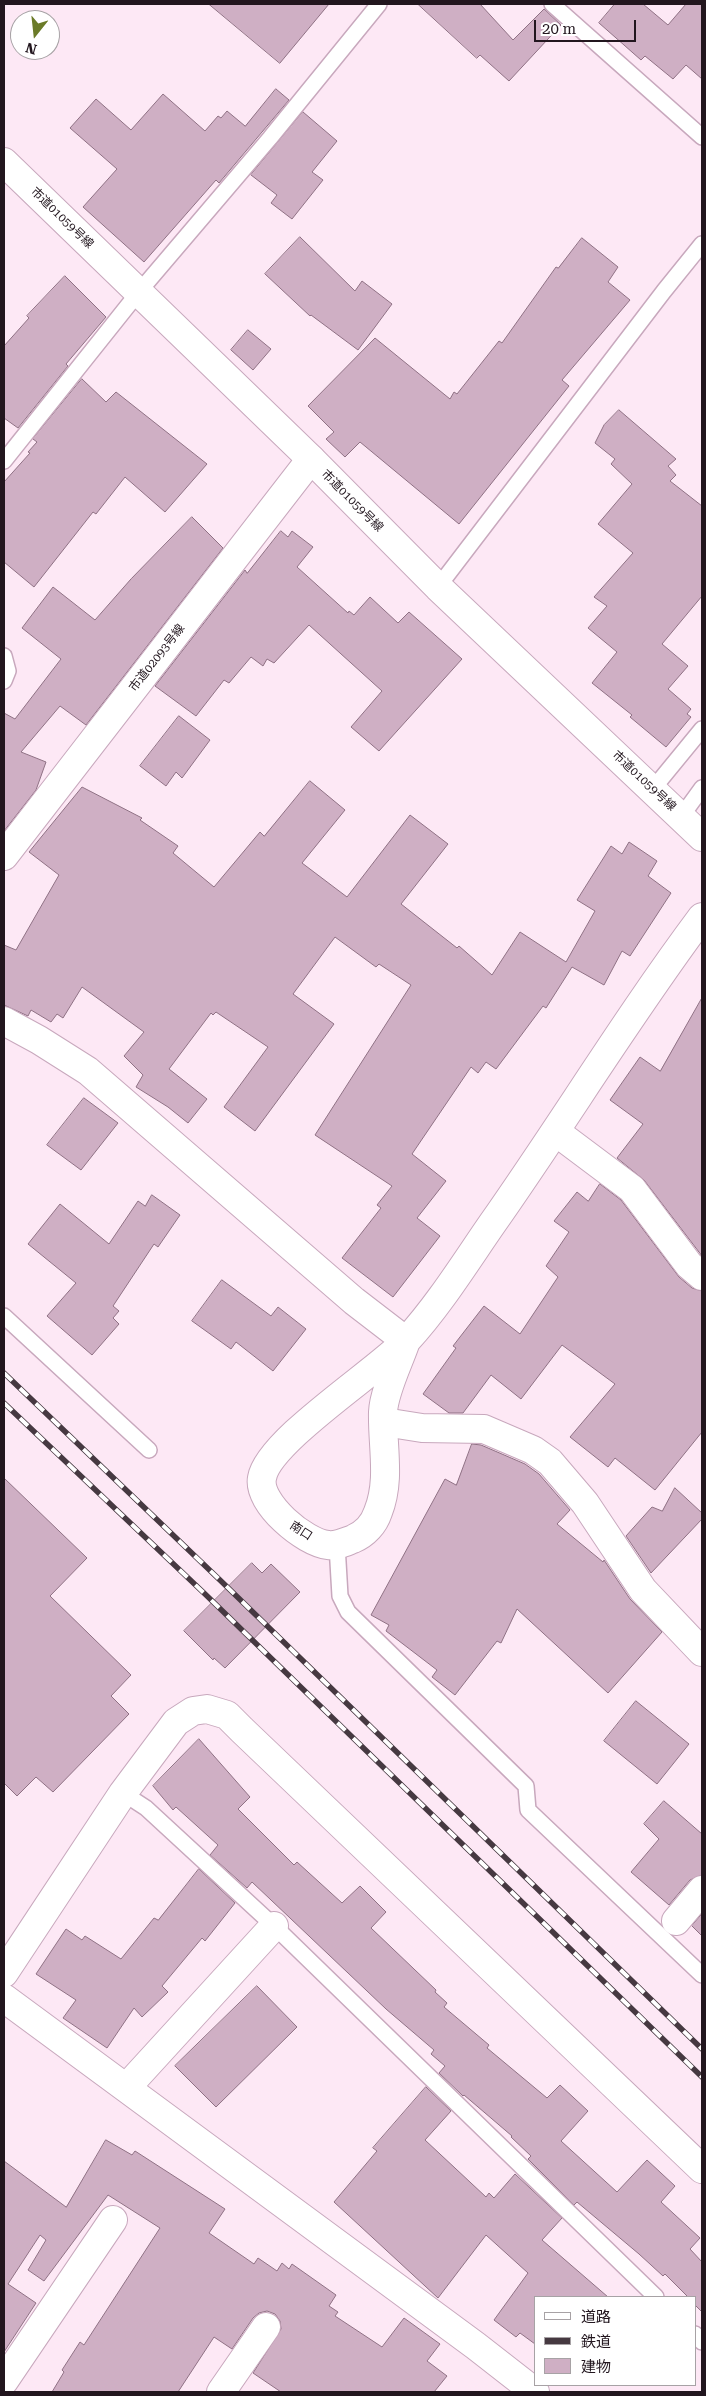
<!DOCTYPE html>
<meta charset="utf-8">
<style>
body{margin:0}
#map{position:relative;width:706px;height:2396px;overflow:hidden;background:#fde8f5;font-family:"Roboto Serif","Noto Sans JP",serif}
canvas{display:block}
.frame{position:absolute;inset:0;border:5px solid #22161e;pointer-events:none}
.legend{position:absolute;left:534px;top:2296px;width:162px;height:90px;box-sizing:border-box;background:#fff;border:1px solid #a7a2a5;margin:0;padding:6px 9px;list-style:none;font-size:15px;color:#22161e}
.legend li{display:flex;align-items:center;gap:10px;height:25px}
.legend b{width:25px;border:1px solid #a7a2a5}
.north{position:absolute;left:10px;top:10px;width:50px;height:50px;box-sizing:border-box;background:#fff;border:1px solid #a7a2a5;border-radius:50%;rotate:196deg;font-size:14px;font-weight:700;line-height:20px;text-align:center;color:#22161e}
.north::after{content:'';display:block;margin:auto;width:18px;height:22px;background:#6b7b28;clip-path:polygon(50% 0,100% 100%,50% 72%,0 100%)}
.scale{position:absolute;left:534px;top:20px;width:102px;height:22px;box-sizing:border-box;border:2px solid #22161e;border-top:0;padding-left:6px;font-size:15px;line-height:18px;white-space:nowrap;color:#22161e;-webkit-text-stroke:4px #fff;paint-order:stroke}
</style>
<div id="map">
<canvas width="706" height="2396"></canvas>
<div class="frame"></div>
<ul class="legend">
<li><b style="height:6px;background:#fff"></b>道路</li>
<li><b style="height:6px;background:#463941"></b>鉄道</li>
<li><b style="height:14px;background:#cfafc4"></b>建物</li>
</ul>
<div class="north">N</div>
<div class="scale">20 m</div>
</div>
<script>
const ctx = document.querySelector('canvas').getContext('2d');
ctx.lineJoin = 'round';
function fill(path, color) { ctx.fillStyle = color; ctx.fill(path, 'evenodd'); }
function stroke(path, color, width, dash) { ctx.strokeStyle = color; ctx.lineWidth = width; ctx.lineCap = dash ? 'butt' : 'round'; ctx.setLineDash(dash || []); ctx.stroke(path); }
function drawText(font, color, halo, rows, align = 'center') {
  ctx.font = font + ' "Roboto Serif","Noto Sans JP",serif'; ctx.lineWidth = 4.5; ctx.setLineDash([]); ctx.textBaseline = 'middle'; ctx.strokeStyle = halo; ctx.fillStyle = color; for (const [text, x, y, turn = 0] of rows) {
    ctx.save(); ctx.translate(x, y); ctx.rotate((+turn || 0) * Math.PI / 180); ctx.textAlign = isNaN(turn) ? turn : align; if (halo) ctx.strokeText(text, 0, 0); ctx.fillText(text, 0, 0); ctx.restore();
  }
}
const building = new Path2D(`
 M209,4H329L280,63Z
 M418,4H480L513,40L544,9L561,25L509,81L480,55L477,58Z
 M615,4H643L668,25L686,4H702V79L686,65L673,79L645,56L641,60L599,23Z
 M276,89L289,100L219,183L216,180L144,262L83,207L117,169L70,128L96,99L131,130L163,94L205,131L218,116L221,118L227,111L245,126Z
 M303,112L337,141L312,172L323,180L292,219L271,203L277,195L251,175Z
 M300,237L355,291L362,281L392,304L358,350L311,315L310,316L265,274Z
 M582,238L618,267L608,282L630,300L562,380L569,386L459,524L360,442L345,457L326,439L334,432L308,406L375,338L450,399L454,392L457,394L499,341L502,343L556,267L558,268Z
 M65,276L106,317L66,364L68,366L18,428L4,418V346L29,318L27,316Z
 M248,330L271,349L253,370L231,350Z
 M82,379L106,402L116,392L207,464L165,512L125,477L96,514L93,512L34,587L4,562V482L30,453L28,452L37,442L33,439Z
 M619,410L676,459L668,466L676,475L670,481L702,506V596L662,644L688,666L668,689L691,709L687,714L691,717L666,747L630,717L632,715L592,683L617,652L588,628L607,606L594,597L633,553L598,524L632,484L611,464L615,459L595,443L604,425Z
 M192,517L223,548L86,725L60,706L21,752L46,762L36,790L4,831V713L15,719L61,659L22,628L53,587L95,620L131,579Z
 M281,531L288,537L292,531L313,547L297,567L348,613L349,611L354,615L370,597L398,623L409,612L462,659L379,751L351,727L382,691L309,625L274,663L267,659L263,666L251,657L229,683L224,680L196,716L155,686L245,570L247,573Z
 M179,716L210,740L182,778L176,772L166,786L140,766Z
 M310,781L345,810L302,863L347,897L410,815L448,844L401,904L457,948L459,946L492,975L520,932L566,962L595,911L577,900L611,846L622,854L629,842L657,861L648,876L671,893L630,956L622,951L604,985L572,967L546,1008L543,1006L496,1069L486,1062L478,1073L471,1067L412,1154L446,1181L417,1218L440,1236L393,1297L342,1258L381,1208L377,1205L392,1186L315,1135L411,985L379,964L376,967L335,937L293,994L334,1024L255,1131L224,1107L268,1047L216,1012L213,1015L211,1013L169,1069L207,1099L188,1123L168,1107L136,1087L143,1075L124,1056L144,1032L82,987L63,1018L57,1014L51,1022L31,1010L28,1016L4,1005V945L16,950L59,875L29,852L82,787L142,818L140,820L178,846L173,853L214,887L260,832L264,836Z
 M702,998V1256L644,1180L617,1158L643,1124L610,1100L640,1057L660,1071Z
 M84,1098L118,1123L81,1170L47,1145Z
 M600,1184L621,1200L679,1277L692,1288L702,1291V1432L655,1490L615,1458L608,1467L570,1437L615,1384L562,1345L521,1399L491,1375L463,1413H449L423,1394L456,1348L453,1346L484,1306L520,1334L558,1277L546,1266L569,1232L554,1221L577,1192L588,1201Z
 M152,1195L180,1215L158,1247L154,1244L113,1306L119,1311L113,1318L119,1324L92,1355L47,1316L76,1283L28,1244L60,1204L109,1244L138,1201L145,1206Z
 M222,1280L271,1316L278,1307L306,1329L273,1371L236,1342L231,1349L192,1321Z
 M472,1444L481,1445L525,1464L539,1474L570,1510L557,1524L603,1562L604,1560L630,1599L662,1632L608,1693L517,1609L501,1643L497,1641L455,1695L432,1677L437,1670L386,1631L389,1625L371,1615L445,1479L456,1485Z
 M4,1478L87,1558L50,1596L131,1675L111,1696L129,1714L53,1792L36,1777L17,1796L4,1783Z
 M675,1488L702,1513V1519L651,1573L626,1536L652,1507L662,1511Z
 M252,1563L262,1573L271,1564L300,1592L225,1668L214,1658L213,1660L184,1631Z
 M636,1701L689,1744L657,1784L604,1741Z
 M199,1739L250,1797L238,1809L294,1865L297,1862L342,1903L360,1886L386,1912L371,1928L436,1990L435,1992L447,2003L444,2007L489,2045L487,2048L547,2098L560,2085L588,2111L561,2141L617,2192L647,2160L675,2186L661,2202L700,2238L690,2249L702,2262V2312L695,2305V2297H688L665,2274L663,2276L639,2254L577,2202L574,2205L528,2159L531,2156L511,2137L512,2136L464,2095L463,2096L439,2073L445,2066L431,2054L434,2050L386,2009L252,1882L247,1888L210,1855L218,1845L176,1807L173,1810L153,1786Z
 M664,1801L702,1834V1875L690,1880L669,1905L631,1872L659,1839L644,1824Z
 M199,1869L235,1903L205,1941L202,1938L162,1986L168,1992L142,2017L134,2008L107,2048L63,2018L76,2000L36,1974L66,1929L82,1940L85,1936L121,1959L154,1918L158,1920Z
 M702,1914V1936L692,1926Z
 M257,1986L297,2027L216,2107L175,2066Z
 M426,2087L451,2111L425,2140L486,2197L489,2193L494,2198L515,2174L562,2218L542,2240L608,2297H535V2344L520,2333L516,2337L494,2320L528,2273L486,2235L438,2298L334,2202L377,2151L373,2148Z
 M106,2140L132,2155L135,2151L225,2209L209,2233L254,2264L258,2258L277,2271L282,2263L289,2269L292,2264L336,2295L329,2306L338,2312L335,2316L382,2347L404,2318L440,2344L427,2361L447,2376L434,2392H281L253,2373L281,2329L280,2321L275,2314L267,2311L259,2313L253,2318L232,2349L214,2337L178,2392H52L64,2372L62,2370L80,2342L84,2345L160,2228L108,2195L44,2281L28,2270L46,2240L40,2235L8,2284L36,2303L4,2352V2161L66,2207Z`);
fill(building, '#cfafc4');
stroke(building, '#8f7184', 1);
const service = new Path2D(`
 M552,4L702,137
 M4,461L138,293L270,138L379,4
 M438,587L664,291L702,244
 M4,656L8,671L4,681
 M652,790L702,729
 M681,817L702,788
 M4,1316L149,1450
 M337,1545L340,1596L348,1612L526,1786L528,1810L702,1975
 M123,1793L146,1808L274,1926L656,2297
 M695,2334L702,2342`);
const minor = new Path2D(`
 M4,856L311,459
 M556,1132L632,1189L689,1265L702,1276
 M384,1422L422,1428L484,1429L533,1450L550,1462L585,1503L643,1590L702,1652
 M676,1921L702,1890
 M4,1973L123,1793L176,1722L193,1711L207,1709L227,1715L242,1730L702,2169
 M4,1998L476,2346L535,2392
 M126,2088L274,1926
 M4,2381L113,2220
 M221,2392L266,2327`);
const tertiary = new Path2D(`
 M4,162L311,459L438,587L702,837
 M4,1021L39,1040L88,1071L354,1301L406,1341
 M406,1341C399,1362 384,1391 383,1412C382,1445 391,1480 378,1512C374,1524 365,1534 353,1539C345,1542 337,1546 328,1545C305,1543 257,1503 262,1478C268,1441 378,1371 407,1340C439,1305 465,1263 492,1224C563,1123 628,1016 702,917`);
stroke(service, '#c8a8bd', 18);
stroke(minor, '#c8a8bd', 30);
stroke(tertiary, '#c8a8bd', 30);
stroke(service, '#fff', 15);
stroke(minor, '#fff', 28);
stroke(tertiary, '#fff', 28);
const rail = new Path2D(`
 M4,1373L222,1582L702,2049
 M4,1403L205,1594L702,2077`);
stroke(rail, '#463941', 5.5);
stroke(rail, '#fff', 4, [11]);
drawText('12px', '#22161e', '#fff', [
 ["市道01059号線",62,218,44],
 ["市道01059号線",352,501,45],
 ["市道02093号線",157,658,-52],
 ["市道01059号線",644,781,43],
 ["南口",301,1531,33]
]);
</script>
